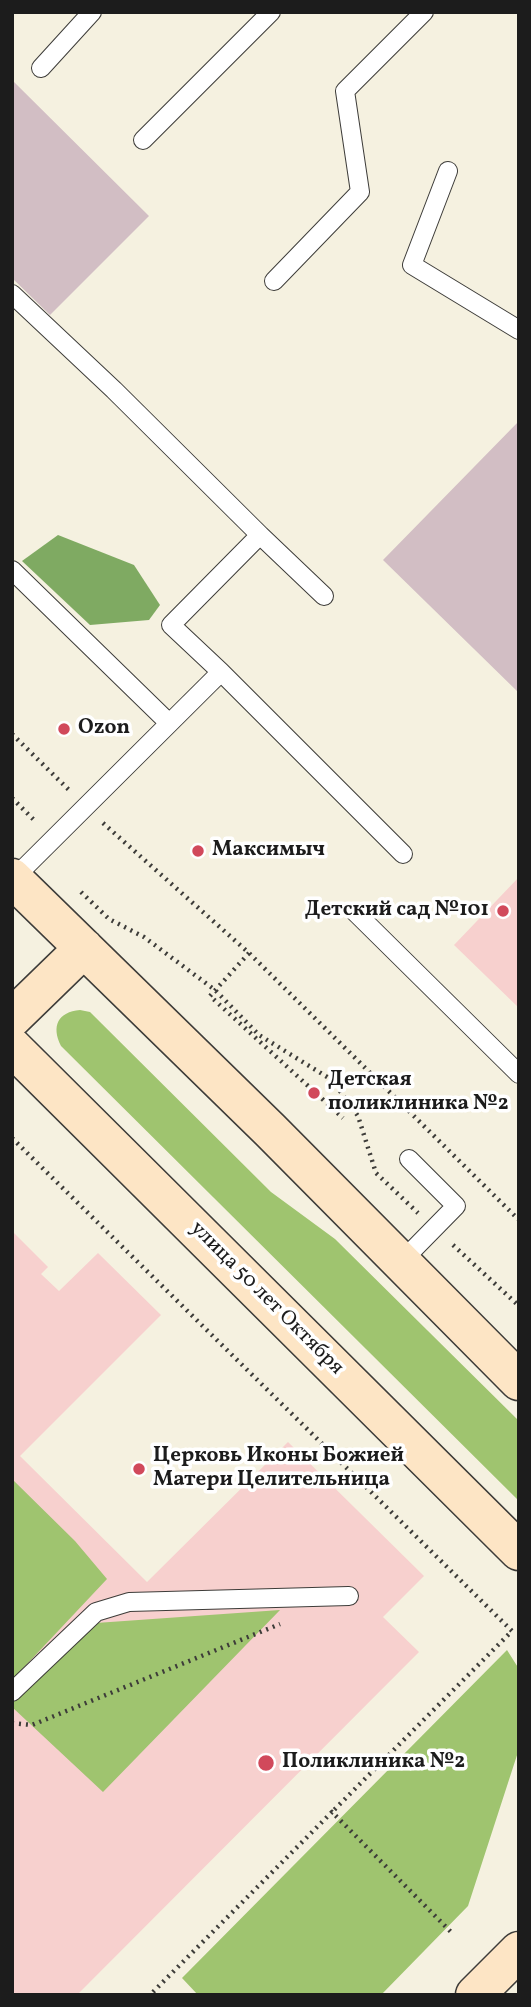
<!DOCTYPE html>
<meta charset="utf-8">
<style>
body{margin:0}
#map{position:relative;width:531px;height:2007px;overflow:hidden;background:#f5f1e0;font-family:Vollkorn,serif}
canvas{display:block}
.frame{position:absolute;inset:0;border:14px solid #1c1c1c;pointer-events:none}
</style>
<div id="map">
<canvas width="531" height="2007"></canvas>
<div class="frame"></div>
</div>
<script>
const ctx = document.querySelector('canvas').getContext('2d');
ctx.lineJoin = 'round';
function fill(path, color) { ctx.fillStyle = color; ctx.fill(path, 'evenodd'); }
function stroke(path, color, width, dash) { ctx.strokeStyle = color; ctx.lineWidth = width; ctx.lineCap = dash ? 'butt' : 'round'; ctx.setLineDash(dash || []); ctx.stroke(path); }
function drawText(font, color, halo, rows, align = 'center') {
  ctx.font = font + ' Vollkorn,serif'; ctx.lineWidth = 7; ctx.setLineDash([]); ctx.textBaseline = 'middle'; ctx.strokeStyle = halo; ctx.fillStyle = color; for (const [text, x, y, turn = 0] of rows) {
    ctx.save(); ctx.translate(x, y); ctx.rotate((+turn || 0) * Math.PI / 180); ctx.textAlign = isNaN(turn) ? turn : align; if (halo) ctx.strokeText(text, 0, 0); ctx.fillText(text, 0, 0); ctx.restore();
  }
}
fill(new Path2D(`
 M519,877V1008L454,945Z
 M12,1231L48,1267L41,1274L59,1291L98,1253L161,1315L20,1456L147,1582L288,1442L424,1576L383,1617L419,1652L77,1995H12Z`), '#f7d0ce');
fill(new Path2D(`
 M12,80L149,216L50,315L12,278Z
 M519,421V693L383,560Z`), '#d2bec4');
fill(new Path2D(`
 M80,1010L90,1012L271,1192L335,1239L519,1421V1501L61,1046C51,1026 58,1012 80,1010Z
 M12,1479L75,1541L107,1579L12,1680Z
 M280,1610L103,1792L12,1707V1703L96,1623Z
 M507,1650L519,1669V1749L468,1906L381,1995H198L182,1978Z`), '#9fc46f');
fill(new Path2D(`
 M58,535L134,565L160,605L149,620L90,625L22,561Z`), '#7faa62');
const lane = new Path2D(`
 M41,68L92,12
 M143,140L271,12
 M448,171L412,265L519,330
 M274,281L360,192L345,91L424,12
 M12,294L114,390L260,535L171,625L221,672
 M260,535L324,596
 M12,570L169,723
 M13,879L221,672L403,854
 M355,912L519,1074
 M401,1262L456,1206L409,1159
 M12,1692L96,1612L129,1602L349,1596`);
const secondary = new Path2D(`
 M12,878L270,1130L519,1381
 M12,1018L84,948
 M12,1047L519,1551
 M475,1995L519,1951`);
stroke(lane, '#3d3c39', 20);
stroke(secondary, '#3d3c39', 41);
stroke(new Path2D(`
 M12,734L69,790
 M12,798L36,822
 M103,823L249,953L519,1220
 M81,892L109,919L144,937L215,990L259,1035L332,1080L358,1116L376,1173L418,1213
 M249,953L210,996L343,1118
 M12,1138L512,1631L332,1812
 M453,1245L519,1306
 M12,1723L32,1725L280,1624
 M153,1992L332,1812L453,1934`), '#3d3c39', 4.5, [2, 5]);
stroke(lane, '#fff', 18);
stroke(secondary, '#fde5c5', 38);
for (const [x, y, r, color] of [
 [64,729,7,"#d1495b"],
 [198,851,7,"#d1495b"],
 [503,911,7,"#d1495b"],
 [314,1093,7,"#d1495b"],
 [139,1469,7,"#d1495b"],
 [266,1763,9,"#d1495b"]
]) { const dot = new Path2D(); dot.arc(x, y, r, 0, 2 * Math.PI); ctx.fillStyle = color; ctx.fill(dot); stroke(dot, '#fff', 2.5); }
drawText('bold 21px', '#1c1c1c', '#fff', [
 ["Ozon",78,729],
 ["Максимыч",212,851],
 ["Детский сад №101",489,911,"right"],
 ["Детская",328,1081],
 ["поликлиника №2",328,1105],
 ["Церковь Иконы Божией",153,1457],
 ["Матери Целительница",153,1481],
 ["Поликлиника №2",282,1763]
], 'left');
drawText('21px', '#1c1c1c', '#fff', [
 ["улица 50 лет Октября",266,1299,45]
]);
</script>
